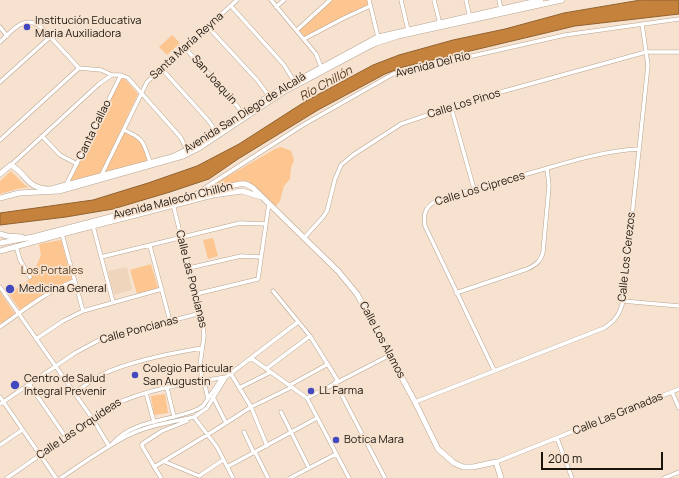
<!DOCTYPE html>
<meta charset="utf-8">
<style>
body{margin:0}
#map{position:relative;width:679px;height:478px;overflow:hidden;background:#f6e2cf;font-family:Manrope,sans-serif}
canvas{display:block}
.scale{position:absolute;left:541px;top:452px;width:122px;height:18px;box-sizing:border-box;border:2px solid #1b140d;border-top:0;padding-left:5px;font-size:12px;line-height:14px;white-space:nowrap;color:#1b140d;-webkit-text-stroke:3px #f6e2cf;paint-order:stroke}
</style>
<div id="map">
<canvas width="679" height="478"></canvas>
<div class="scale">200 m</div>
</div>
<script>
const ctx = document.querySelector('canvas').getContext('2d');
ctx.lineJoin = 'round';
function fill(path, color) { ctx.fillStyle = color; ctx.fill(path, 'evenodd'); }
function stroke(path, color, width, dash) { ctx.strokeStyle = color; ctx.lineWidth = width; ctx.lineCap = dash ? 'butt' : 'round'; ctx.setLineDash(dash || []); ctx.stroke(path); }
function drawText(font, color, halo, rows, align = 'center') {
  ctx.font = font + ' Manrope,sans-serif'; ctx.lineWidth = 3.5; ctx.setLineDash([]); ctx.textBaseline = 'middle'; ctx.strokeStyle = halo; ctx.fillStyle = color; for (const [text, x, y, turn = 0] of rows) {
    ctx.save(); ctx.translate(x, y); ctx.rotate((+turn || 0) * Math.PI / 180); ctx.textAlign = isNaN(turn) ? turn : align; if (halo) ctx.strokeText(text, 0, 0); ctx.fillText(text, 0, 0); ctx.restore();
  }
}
fill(new Path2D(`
 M127,267L132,290L114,295L108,271Z`), '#efd5bc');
fill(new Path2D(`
 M332,0H367L369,5L305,37L299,30Z
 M172,35L180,43L167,55L159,47Z
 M121,78L125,79L138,94L100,174L70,182Z
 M124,132L141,140L148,161L104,173Z
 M281,147L291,151L294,160L291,168L290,179L284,186L280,201L275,207L248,181L204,190L275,149Z
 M11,171L25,185L29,187L17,189L0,194V181Z
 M213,238L218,256L208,259L203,240Z
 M61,240L72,280L20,310L9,294L30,279L32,276L41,255L39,244Z
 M151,264L158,288L137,294L130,270Z
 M0,292L15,314L0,324Z
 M165,394L168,413L154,415L151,396Z`), '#fdc691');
const water = new Path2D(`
 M641,0H679V14L575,26L403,67L385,74L318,110L238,159L209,179L170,192L113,209L66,217L0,225V213L93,200L148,183L197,166L239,144L306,101L373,65L399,55L453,40L505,29L564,13Z`);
fill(water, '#c4823d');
stroke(water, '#91612f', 1);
const street = new Path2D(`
 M271,0L316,54L322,69
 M369,0L378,37
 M401,0L408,30
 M434,0L440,24
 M466,0L470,18
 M499,0L501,9
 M231,6L284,65L294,81
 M276,7L284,0
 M0,27L7,36
 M208,27L257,80L269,96
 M297,30L330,0
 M304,39L344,18L370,6
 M0,42C13,30 24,14 41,27L79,68L101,70L112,75H121L128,78L175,131L181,138L187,150
 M185,48L238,107L242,114
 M161,68L207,119L216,131
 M0,82L50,37
 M451,107L474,189
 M124,130C144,139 143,141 150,162
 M42,136L60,155L77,164
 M0,140L79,68
 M11,165L99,84L112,75
 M101,176L147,82L237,0
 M66,185L121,75
 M197,193L303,125L393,74L565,35L679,19
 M173,204L203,326L204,336L200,365L202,381
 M93,226L113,302
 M62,234L83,311
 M304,238L323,217L327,211L335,179L341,165L353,155L401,124L451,107L490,95L646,52H679
 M16,246L20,260L30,277
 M150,246L170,321
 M101,257L240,223L266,224
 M189,268L241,256L261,257
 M0,287L92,418L109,446
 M273,291L310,336L338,381
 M456,293L527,269C536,265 541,261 543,252L549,186L547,168
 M196,294L258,279L269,203
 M623,301L679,306
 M0,327C24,310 46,292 74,281
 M36,339L63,321L83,311L162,289
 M251,358L307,398L349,478
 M266,369L310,336
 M494,370L425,226C423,215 425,208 434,202C467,190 500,181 534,172C569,162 602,151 639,149
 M231,374L251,407L267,446
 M204,381L208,399
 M335,382L385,478
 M29,384L65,436
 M290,385L328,364
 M167,388L174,417
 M239,388L271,372
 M672,392L679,408
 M74,393C83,387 93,379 103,374C131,361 172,353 202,348
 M146,393L154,422
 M0,397L56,478
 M213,397L226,423
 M307,398L390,355
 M415,402L604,328C615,321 620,314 623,301L648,65L642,24
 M0,404L75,353L101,339L201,313
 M281,412L309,468
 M194,417L217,447L233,478
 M244,432L254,453
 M557,438L572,478
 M113,443C134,419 170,422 198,409L203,406L222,378
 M0,445L22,430
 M255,452L268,478
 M163,461L199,476L223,460
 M496,462L679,389
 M154,467L212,432L251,407L292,387
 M227,467L317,418
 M7,478L111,406C146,389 187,383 226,377
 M61,478C83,463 105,447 129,435C149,425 173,422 194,417L207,408L226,377L298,322
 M161,478L142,446V444L162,431L187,421
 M290,478L336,454
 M664,478L679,472`);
const secondary = new Path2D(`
 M0,174L11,165C28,175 26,189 51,189L172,157L193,147L269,96L378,37L541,0
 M0,198L19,193L59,191L183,156L199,148L285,91L364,49L376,43L398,36L562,0
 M0,234L7,236L22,237
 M0,243L33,237L230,186C240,184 244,181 253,188L338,271L357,294L415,402L438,449L454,463L463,467H473L496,462L501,478
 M0,251L62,234L213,195L242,191L261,197`);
stroke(street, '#b7a492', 4.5);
stroke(secondary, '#b7a492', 6);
stroke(street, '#fff', 3.5);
stroke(secondary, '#fff', 5);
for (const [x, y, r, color] of [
 [27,27,4,"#4248bd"],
 [10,289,5,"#4248bd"],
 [135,375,4,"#4248bd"],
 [15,385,5,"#4248bd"],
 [311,391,4,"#4248bd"],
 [336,440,4,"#4248bd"]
]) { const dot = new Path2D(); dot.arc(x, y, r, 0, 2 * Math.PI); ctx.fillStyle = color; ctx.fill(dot); stroke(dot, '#f6e2cf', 1.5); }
drawText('11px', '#1b140d', '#f6e2cf', [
 ["Institución Educativa",35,21],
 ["Maria Auxiliadora",35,34],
 ["Medicina General",19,289],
 ["Colegio Particular",143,369],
 ["San Augustin",143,382],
 ["Centro de Salud",24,379],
 ["Integral Prevenir",24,392],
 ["LL Farma",319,391],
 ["Botica Mara",344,440]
], 'left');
drawText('11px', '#1b140d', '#f6e2cf', [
 ["Santa María Reyna",187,46,-42],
 ["Avenida Del Río",433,65,-14],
 ["San Joaquin",214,80,48],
 ["Calle Los Pinos",464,104,-17],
 ["Avenida San Diego de Alcalá",245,113,-32],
 ["Canta Callao",94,130,-64],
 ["Calle Los Cipreces",480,189,-17],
 ["Avenida Malecón Chillón",173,201,-14],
 ["Calle Los Cerezos",627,257,-84],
 ["Calle Las Poncianas",191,279,76],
 ["Calle Poncianas",139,330,-15],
 ["Calle Los Alamos",382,340,62],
 ["Calle Las Granadas",618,414,-22],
 ["Calle Las Orquídeas",79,429,-34]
]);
drawText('11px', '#56391c', '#f6e2cf', [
 ["Los Portales",52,271]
]);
drawText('italic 12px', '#583c1f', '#f6e2cf', [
 ["Río Chillón",326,84,-29]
]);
</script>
